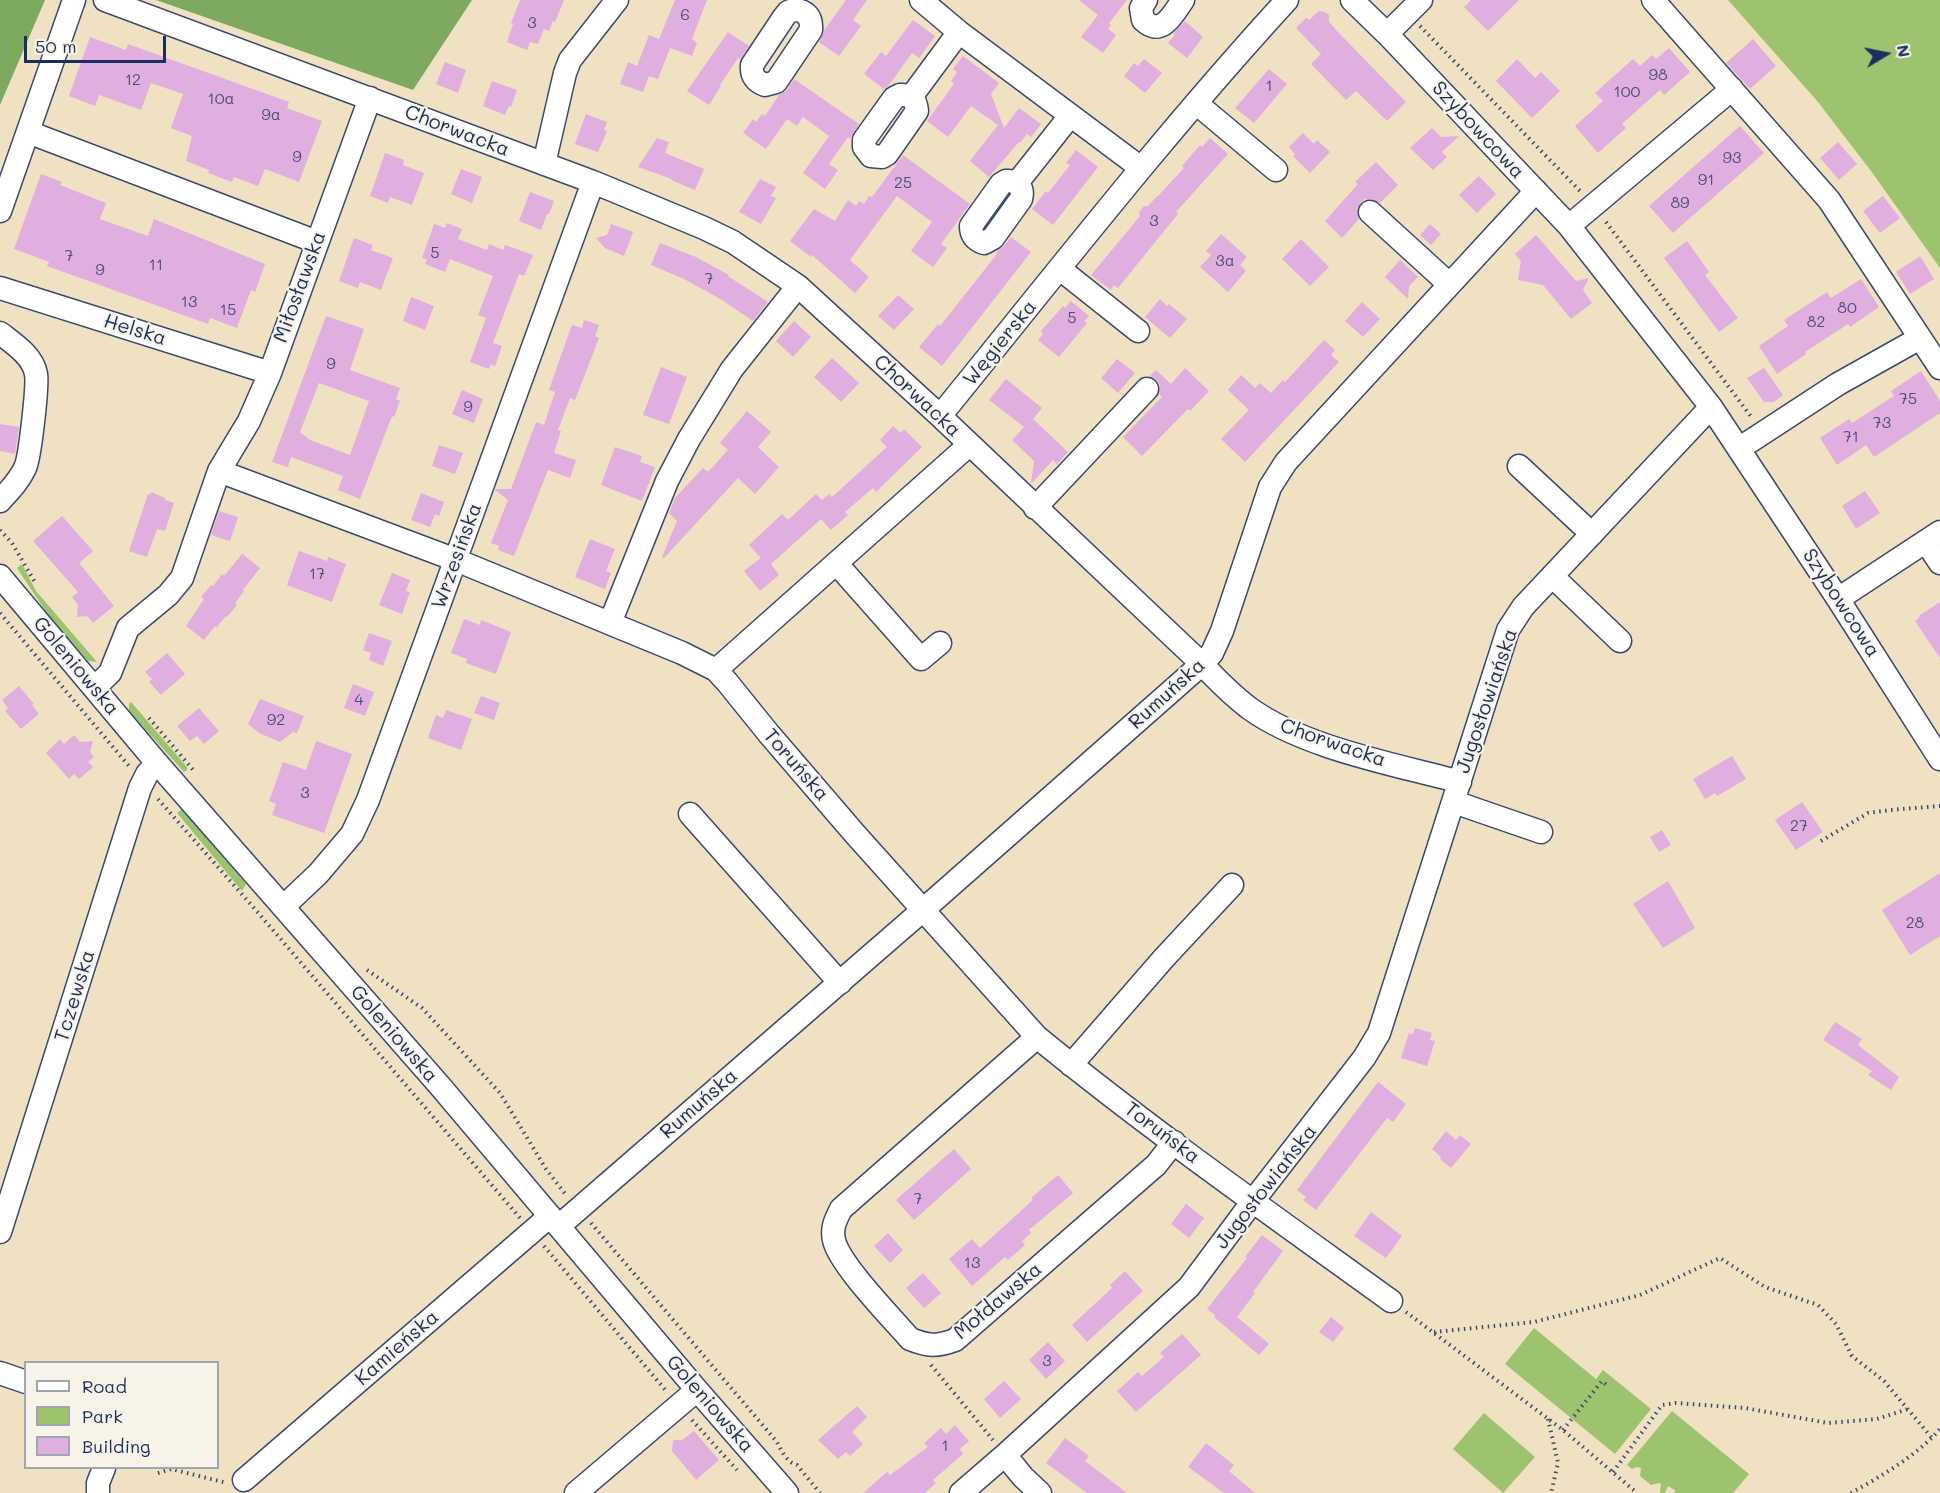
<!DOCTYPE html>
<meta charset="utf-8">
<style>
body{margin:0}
#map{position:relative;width:1940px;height:1493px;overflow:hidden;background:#f0e1c2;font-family:Mali,sans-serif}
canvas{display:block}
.legend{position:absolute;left:24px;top:1361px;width:195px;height:108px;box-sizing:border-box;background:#f7f3e8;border:2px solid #9fa5b1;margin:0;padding:8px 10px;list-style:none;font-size:18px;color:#1b2f5e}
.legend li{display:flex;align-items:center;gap:12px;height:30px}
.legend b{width:30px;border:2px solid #9fa5b1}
.north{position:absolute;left:1856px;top:24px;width:60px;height:60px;-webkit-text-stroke:4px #f7f3e8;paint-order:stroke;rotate:80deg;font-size:16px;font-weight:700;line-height:24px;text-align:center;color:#1b2f5e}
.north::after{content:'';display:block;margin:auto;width:21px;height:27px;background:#1b2f5e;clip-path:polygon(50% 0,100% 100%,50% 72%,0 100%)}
.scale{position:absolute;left:24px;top:36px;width:142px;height:27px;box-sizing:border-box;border:3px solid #1b2f5e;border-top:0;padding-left:8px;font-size:18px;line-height:21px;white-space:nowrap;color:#1b2f5e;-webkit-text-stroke:4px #f7f3e8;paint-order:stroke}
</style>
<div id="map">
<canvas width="1940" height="1493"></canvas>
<ul class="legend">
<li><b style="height:8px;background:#fff"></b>Road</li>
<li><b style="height:16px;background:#9ec36e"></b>Park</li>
<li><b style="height:16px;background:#e1aee0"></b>Building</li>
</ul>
<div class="north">N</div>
<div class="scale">50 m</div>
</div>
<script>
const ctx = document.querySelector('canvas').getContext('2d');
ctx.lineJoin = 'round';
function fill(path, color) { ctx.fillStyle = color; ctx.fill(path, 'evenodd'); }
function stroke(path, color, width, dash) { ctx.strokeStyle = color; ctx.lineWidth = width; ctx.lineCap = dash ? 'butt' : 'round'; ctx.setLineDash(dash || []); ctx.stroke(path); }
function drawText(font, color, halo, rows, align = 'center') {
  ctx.font = font + ' Mali,sans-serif'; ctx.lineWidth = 4.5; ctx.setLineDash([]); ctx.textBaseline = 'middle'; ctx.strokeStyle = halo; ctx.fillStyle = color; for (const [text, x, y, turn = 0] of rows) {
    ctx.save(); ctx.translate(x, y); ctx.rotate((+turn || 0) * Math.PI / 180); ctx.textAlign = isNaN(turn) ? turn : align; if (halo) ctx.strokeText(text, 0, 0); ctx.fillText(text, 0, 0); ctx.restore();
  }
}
fill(new Path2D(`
 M1728,0H1940V268L1871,171L1818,102Z
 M22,564L36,591L97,662L88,661L52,621L17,568Z
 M131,702L187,767V770L184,772L129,711V704Z
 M182,809L246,884L242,891L177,813Z
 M1534,1328L1596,1379L1603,1370L1651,1409L1615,1454L1505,1364Z
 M1672,1411L1749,1474L1733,1493H1675V1490L1668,1486L1665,1493H1660L1661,1484L1659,1483L1651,1485L1640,1476L1641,1468L1637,1467L1632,1469L1627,1465Z
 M1484,1413L1535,1457L1503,1493L1453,1449Z`), '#9ec36e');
fill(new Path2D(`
 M0,0H45L0,105Z
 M156,0H472L413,90Z`), '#7ea961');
fill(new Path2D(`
 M520,0H564L555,22L553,21L549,31L544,29L538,44L530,42L527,50L507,42L513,24L511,23Z
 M675,0H707L692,39L697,43L692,56L670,48L658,79L649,76L643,92L620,84L628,62L637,66L649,35L659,39Z
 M846,0H867L853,20L861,26L839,56L819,42L825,29Z
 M1079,0H1127L1109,23L1111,25L1108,29L1116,35L1103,53L1081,37L1098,15Z
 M1471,0H1519L1488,31L1464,7Z
 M1319,11L1325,12L1329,15V22L1337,31L1406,102L1387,121L1356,91L1346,100L1311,64L1321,54L1296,28L1306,18L1309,20Z
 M913,20L935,36L919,58L912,53L889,85L884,89L864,74L881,52L886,56Z
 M1185,21L1203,37L1187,58L1168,43L1175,35L1173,34Z
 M728,32L749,46L740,59L738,58L720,85L721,86L709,105L687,91Z
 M90,37L126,50L128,44L289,102L287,108L322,121L299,182L265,169L258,186L234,177L232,182L208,173L209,170L186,161L192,136L171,128L183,94L151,83L141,110L99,95L95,106L69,96Z
 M1753,39L1776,66L1750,89L1726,63Z
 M1669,48L1690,72L1664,95L1660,90L1622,124L1626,128L1598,153L1575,126L1603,101L1595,93L1633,59L1640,66L1652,55L1656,59Z
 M963,56L999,83L991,94L1004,128L1019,108L1041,124L1031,137L1027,134L1020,143L1019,142L989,177L970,161L998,125L971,106L948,137L927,121L954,84L951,81L957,72L953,69Z
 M1144,59L1162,73L1145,93L1124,76L1134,63L1138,66Z
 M1517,59L1535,78L1541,72L1560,91L1532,118L1496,81Z
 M445,62L466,70L458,93L436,84Z
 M1269,69L1287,84L1254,123L1235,108Z
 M794,79L859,124L850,139L848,137L829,164L838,170L825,189L803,173L829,136L803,117L797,126L787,119L766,149L743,133L753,119L756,122L762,114L765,116L779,95L787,90Z
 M492,81L517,90L511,107L509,106L505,115L483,106Z
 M586,114L607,122L604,130L607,131L598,152L575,144Z
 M1740,126L1764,153L1673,233L1649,206Z
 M1432,128L1441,137L1459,136L1442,152L1447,157L1433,170L1410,148Z
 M1303,133L1314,144L1317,140L1330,152L1310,173L1293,156L1295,154L1289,147Z
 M657,138L669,142L665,153L704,169L695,190L671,180L672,179L638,167Z
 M1210,138L1228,154L1176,212L1178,214L1118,288L1114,285L1111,290L1091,275L1140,216L1139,212L1144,206H1148L1157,196H1158L1184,168L1182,166L1200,145L1202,147Z
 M1838,142L1857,164L1839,180L1820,158Z
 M1076,150L1098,167L1053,225L1032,209L1046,191L1048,193L1070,165L1066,163Z
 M385,153L404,160L403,165L424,173L412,205L390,197L388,203L370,196Z
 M903,155L970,204L941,244L947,248L933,267L911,251L932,222L897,196L850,260L869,277L855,293L812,255L811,257L790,241L814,209L835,221L848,200L856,206L859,201L864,204L869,196L872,197Z
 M1376,162L1398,185L1380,203L1372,199H1365L1360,203L1357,210L1359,219L1342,238L1325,221L1358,184L1355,182Z
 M461,169L482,177L472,203L451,194Z
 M41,174L62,182L60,185L106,203L100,219L148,236L154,219L265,264L255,292L251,290L237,328L210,318L208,324L47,266L49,262L14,249Z
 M1479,176L1496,194L1477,213L1459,195Z
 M760,179L776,187L771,196L776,198L761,224L739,212Z
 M530,192L554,201L549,214H547L541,230L519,221Z
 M1883,196L1900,218L1880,233L1863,211Z
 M447,223L462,229L458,239L487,250L489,244L503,250L505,245L533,255L524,276L519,274L493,343L502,346L495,366L491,364L489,369L470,362L486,318L478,315L493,276L450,259L445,272L425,264L427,259L422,258L434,224L445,228Z
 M611,224L633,232L624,256L605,248L596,238L607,235Z
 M1430,224L1441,234L1431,245L1420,235Z
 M1221,234L1247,257L1240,265L1246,271L1228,292L1200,267L1211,255L1206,251Z
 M1536,235L1576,281L1589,278L1583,290L1592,303L1571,319L1543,285L1518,280L1521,261L1515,254Z
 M1011,237L1031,252L942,366L919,347L938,324L940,326L997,254L996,252L1004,246Z
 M354,238L373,245L371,250L393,258L381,290L360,282L358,288L339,281Z
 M1301,239L1329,267L1310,286L1282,259Z
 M1687,241L1709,272L1705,275L1738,318L1719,332L1664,258Z
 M660,243L696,257L729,275L728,276L768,302L753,321L722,300L684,279L651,265Z
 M1920,256L1934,279L1910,294L1896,272Z
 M1400,260L1418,277L1409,286L1408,299L1385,277Z
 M1861,279L1879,307L1850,327L1848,324L1805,352L1806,354L1777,374L1759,346L1788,326L1784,320L1827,292L1831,298Z
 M898,295L914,309L894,330L878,316Z
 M411,297L434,306L425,330L403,321Z
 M1160,299L1167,306L1169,304L1187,319L1170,338L1145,317Z
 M1071,301L1089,316L1084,321L1087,323L1059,357L1038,340L1043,334L1041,331L1063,306L1065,308Z
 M1362,302L1380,319L1363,337L1345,321Z
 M326,316L364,329L350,370L400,388L396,399L400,401L394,417L392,416L360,499L338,490L343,476L291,457L288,467L272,462ZM319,383L369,401L350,455L310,440L300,432Z
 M584,320L599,325L595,336L599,338L575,400L570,398L558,430L561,431L554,453L576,460L570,478L548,470L514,556L498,550L499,546L491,543L508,500L495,490L496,489H511L536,422L544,425L555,392L549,390L571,327L573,325L582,328Z
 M794,321L811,337L793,357L776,341Z
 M1324,340L1335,350L1331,355L1339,362L1245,462L1221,439L1249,410L1228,390L1241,375L1255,388L1260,383L1271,393L1283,380L1285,382Z
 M832,358L859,383L841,402L814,377Z
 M1117,359L1135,373L1118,393L1101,378Z
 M661,367L687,377L669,424L643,415Z
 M1185,368L1209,391L1190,411L1188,409L1142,456L1123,437L1162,397L1159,394L1160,385L1156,379L1150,376L1156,370L1171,384Z
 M1764,368L1783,395L1774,402H1764L1747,378Z
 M1921,371L1940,401V413L1874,457L1866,445L1837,465L1820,438L1849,419L1852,423L1894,396L1891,391Z
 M1006,379L1042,408L1033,419L1068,452L1057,464L1053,460L1031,484L1034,461L1012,440L1024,427L989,400Z
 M462,390L483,399L474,423L452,414Z
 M747,411L771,432L758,447L779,467L755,494L738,478L664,558L662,557L677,521L669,513L675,498L703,468L708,472L728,450L720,443Z
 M0,424L19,427L15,454L0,451Z
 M893,426L901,433L904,429L922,447L876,492L873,488L845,512L848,515L831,530L821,519L771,564L779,575L760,591L744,571L761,558L749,545L782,514L788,520L816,494L822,500L829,494L832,497L887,447L880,440Z
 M439,445L463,453L455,474L432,466Z
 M615,447L642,456L640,462L655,467L642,501L601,485Z
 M1865,491L1880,513L1856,529L1842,506Z
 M151,492L165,498V500L174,503L165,531L157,529L147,557L129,551L148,494L150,495Z
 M421,493L444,502L439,516L435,514L430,527L411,520Z
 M219,511L238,517L230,541L211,535Z
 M62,516L93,551L79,563L114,606L93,623L87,616L77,617L78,605L72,597L78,592L33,541Z
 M590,539L615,549L606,571L611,573L605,589L575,577Z
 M299,551L327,561L328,557L346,564L332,602L287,585Z
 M242,554L260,568L243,590L244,591L235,603L237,605L227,617L226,616L216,628L215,626L204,640L186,626L204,599L201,597L211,585L213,586L222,574L224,576Z
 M392,573L410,580L406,591L410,592L402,614L379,605Z
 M1940,602V658L1915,621L1919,618L1920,615Z
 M464,619L480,625L481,620L511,632L496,674L466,663L467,659L451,653Z
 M369,633L392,641L383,666L369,660L371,653L363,650Z
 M167,653L185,674L161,695L149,682L152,679L145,672Z
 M353,684L374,692L365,716L344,708Z
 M19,686L34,704L32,705L39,714L21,729L5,711L8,708L2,700Z
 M481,696L500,703L494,720L474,713Z
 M260,699L304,716L297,733L293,732L280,742L259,733L248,724Z
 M199,708L219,731L204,744L197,736L190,741L177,726Z
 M446,710L472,719L461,750L428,738L436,715L443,718Z
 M74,735L80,742L93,741L90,752L94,757L88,762L93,767L79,779L74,774L69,779L46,753L60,739L64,744Z
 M316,741L352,754L324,833L272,815L276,804L269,801L283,762L306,770Z
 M1732,756L1746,779L1717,796L1715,793L1705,799L1693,779Z
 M1802,802L1823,832L1796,850L1775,820Z
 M1662,830L1671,845L1659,852L1650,837Z
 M1940,873V936L1910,955L1882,910Z
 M1668,881L1695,928L1663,948L1633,904Z
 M1835,1022L1862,1039L1858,1045L1899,1077L1891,1090L1868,1075L1872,1071L1823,1040Z
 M1415,1028L1432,1033L1430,1040L1435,1041L1427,1066L1401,1058L1409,1033L1413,1034Z
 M1378,1082L1406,1104L1393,1122L1387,1118L1316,1210L1303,1200L1306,1197L1297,1190Z
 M1446,1131L1456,1140L1460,1135L1471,1144L1451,1168L1440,1159L1441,1157L1432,1149Z
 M954,1149L971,1169L914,1220L896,1200Z
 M1058,1175L1073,1193L1029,1230L1031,1233L1022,1241L1025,1245L1008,1260L1005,1257L972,1286L949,1259L972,1239L980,1248L1033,1200L1031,1198Z
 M1186,1204L1204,1218L1189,1238L1171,1224Z
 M1371,1212L1402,1236L1386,1258L1354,1236Z
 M888,1233L903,1250L890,1263L874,1246Z
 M1262,1235L1283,1251L1253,1292L1255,1293L1237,1317L1269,1344L1259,1355L1214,1317L1215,1315L1207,1309L1247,1258L1245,1257Z
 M1125,1271L1143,1291L1087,1342L1072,1325L1112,1288L1110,1285Z
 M923,1273L941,1293L924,1308L906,1288Z
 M1331,1317L1344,1328L1333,1342L1319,1332Z
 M1182,1334L1201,1355L1136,1412L1117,1391L1138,1372L1142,1376L1164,1357L1160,1353Z
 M1048,1342L1065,1361L1046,1379L1029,1360Z
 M1004,1381L1021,1399L1000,1418L984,1399Z
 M857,1406L867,1417L852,1432L863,1444L850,1456L846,1452L838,1459L818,1440Z
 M955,1425L969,1441L960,1449L963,1454L933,1480L936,1483L925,1493H863L887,1472L890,1475L928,1447L924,1443L941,1428L946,1434Z
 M694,1431L719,1460L696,1480L672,1451L673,1440H682Z
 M1065,1438L1089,1456L1085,1461L1127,1493H1087L1046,1463Z
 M1206,1443L1234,1465L1229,1471L1255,1493H1224L1188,1467Z`), '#e1aee0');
const minor = new Path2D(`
 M105,0L593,182L704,228L733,242L798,286L940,416L1202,664C1217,680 1232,695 1249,708C1304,748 1394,764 1460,782
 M921,0L959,32L1141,168
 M1146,0L1141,8L1143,20C1162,38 1173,14 1183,0
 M1352,0L1387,34L1569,226L1711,407L1838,599L1940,759
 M1653,0L1829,200L1940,368
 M793,10C806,10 812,17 811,30L776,82L765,85C755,81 751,76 752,65L784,17L788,12Z
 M1387,34L1421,0
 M900,95C911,94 916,100 917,111L887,154L882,157L871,156L864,147V140L894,98Z
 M911,97L959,32
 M1196,103L1276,170
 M28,132L317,242
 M544,164L565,73L570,60L617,0
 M1006,181C1018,180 1024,188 1021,199L993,238L984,243C975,240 971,236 971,226L1001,184Z
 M1017,183L1070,116
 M0,211L74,0
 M1370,212L1449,284
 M1569,226L1732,89
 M1060,269L1138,331
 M0,288L270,373
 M0,333C14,344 33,356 36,374C38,385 30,458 25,468C19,481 10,490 0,501
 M940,416C1054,276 1165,133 1287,0
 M1740,448L1838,384L1920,338
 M1519,466L1592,534
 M219,471L456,560L682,653L716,670L727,682L769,734L855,834L1037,1037C1151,1130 1272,1215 1391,1301
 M1035,508L1147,389
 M1926,542L1940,563
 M836,563L921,659L940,643
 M0,576L157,763L440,1086L697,1390L787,1493
 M1552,576L1620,641
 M1838,599L1940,532
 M610,623L667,481L689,439L732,369L798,286
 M716,670L969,445
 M94,688L110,673L128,628L168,595L182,578L219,471L249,421L270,373L370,98
 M1454,802L1541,832
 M690,814L840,983
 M283,907L318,874L352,834L368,800L593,182
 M1037,1037L841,1209C836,1219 831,1228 834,1240C839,1264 891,1317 910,1339C928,1346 936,1347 955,1340L1156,1165L1174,1142
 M1071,1065L1164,958L1232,885
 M559,1226L923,910L1202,664L1212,653L1222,631L1270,487L1286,462L1536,191
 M0,1232L140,788L147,774L157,763
 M0,1373L26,1382
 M1005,1455L1023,1477L1040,1493
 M244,1480L550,1216
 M98,1493V1483L104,1468
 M576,1493L697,1390
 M961,1493L1005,1455L1189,1287L1253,1201L1364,1058L1379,1033L1508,630L1523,607L1711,407`);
stroke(minor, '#3b4a6d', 25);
stroke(new Path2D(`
 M1420,26L1580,191
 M1606,222L1752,418
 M0,530L12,543L36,584
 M0,613L129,766
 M149,718L195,772
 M158,799L254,908L520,1218
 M1821,841L1868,813L1890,810L1940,806
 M367,970L422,1008L500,1093L546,1169L566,1195
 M591,1223L777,1442C781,1450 787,1463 797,1465L820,1493
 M544,1246L667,1392
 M1406,1312L1563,1430L1637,1493
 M1434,1332L1534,1322L1640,1295L1720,1258L1765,1287L1818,1305L1836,1324L1852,1356L1884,1381L1932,1438
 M931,1365L993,1440
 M1548,1419L1558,1463L1551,1493
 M692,1420L737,1470
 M1563,1430L1602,1381L1609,1387
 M1613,1472L1662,1405L1676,1403L1745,1408L1828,1423L1877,1419L1908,1409
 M158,1473L171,1469L227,1483
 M1851,1493C1880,1477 1919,1454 1940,1429`), '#3b4a6d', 4, [1.5, 4.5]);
stroke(minor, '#fff', 22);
drawText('16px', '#4c4f7e', null, [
 ["6",685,15],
 ["3",532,23],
 ["98",1658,75],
 ["12",133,80],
 ["1",1269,86],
 ["100",1627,92],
 ["10a",221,99],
 ["9a",271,115],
 ["9",297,157],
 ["93",1732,158],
 ["91",1706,180],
 ["25",903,183],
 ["89",1680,203],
 ["3",1154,221],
 ["5",435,253],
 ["7",69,256],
 ["3a",1225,261],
 ["11",156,265],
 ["9",100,270],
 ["7",709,279],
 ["13",189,302],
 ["80",1847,308],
 ["15",228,310],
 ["5",1072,318],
 ["82",1816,322],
 ["9",331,364],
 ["75",1908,399],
 ["9",468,407],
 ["73",1882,423],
 ["71",1851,437],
 ["17",317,574],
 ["4",359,700],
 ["92",276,720],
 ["3",305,793],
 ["27",1799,826],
 ["28",1915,923],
 ["7",918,1199],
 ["13",972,1263],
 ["3",1047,1361],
 ["1",945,1446]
]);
drawText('20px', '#1b2f5e', '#f7f3e8', [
 ["Szybowcowa",1478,130,47],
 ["Chorwacka",457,131,21],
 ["Miłosławska",300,287,-70],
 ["Helska",135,330,17],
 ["Węgierska",1000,343,-51],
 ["Chorwacka",917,396,43],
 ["Wrzesińska",457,556,-70],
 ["Szybowcowa",1841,603,57],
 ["Goleniowska",76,666,50],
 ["Rumuńska",1167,694,-42],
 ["Jugosłowiańska",1487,701,-71],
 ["Chorwacka",1333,743,19],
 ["Toruńska",796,765,49],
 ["Tczewska",75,996,-73],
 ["Goleniowska",394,1034,49],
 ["Rumuńska",699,1104,-41],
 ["Toruńska",1162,1133,37],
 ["Jugosłowiańska",1266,1187,-52],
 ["Mołdawska",998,1301,-40],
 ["Kamieńska",397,1348,-41],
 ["Goleniowska",710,1404,49]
]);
</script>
